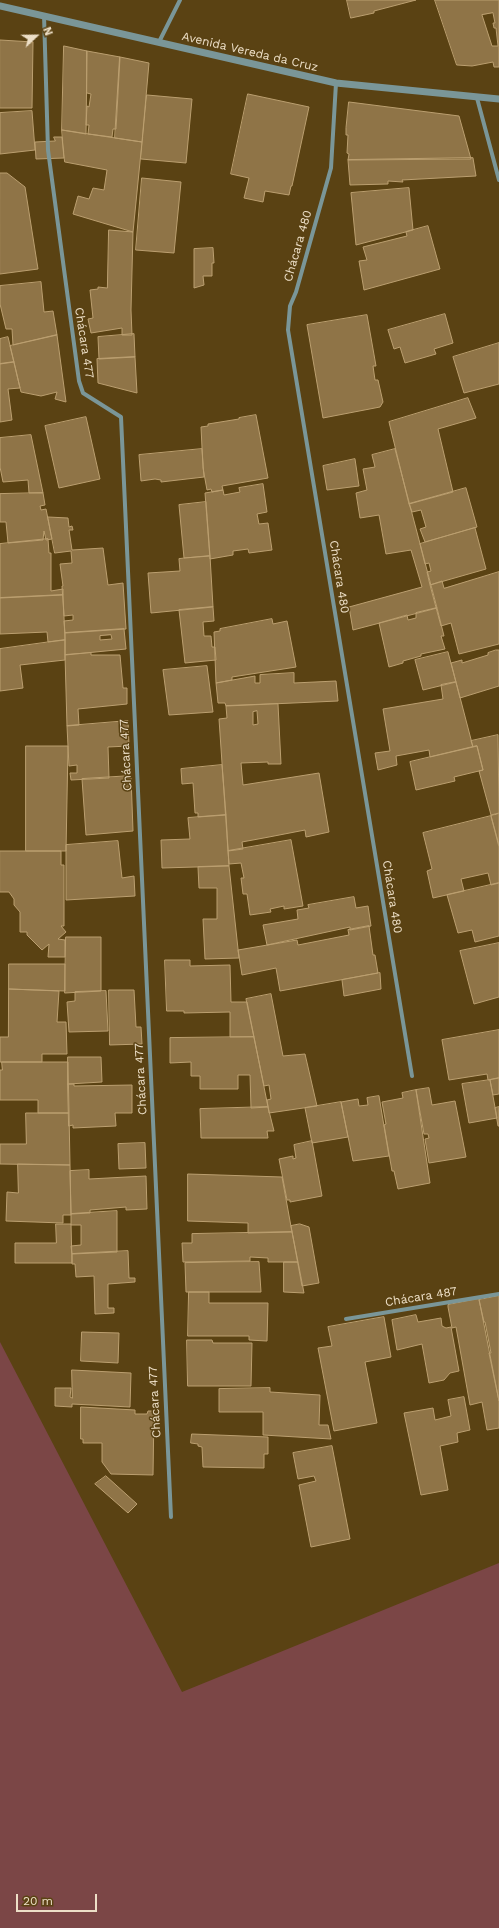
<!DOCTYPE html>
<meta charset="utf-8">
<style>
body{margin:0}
#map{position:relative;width:499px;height:1928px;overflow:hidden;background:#5a4213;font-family:"Work Sans",sans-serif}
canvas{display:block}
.north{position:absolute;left:16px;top:16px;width:40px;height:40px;-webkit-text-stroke:3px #5a4213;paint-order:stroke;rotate:68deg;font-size:11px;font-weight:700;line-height:16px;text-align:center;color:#eddfc7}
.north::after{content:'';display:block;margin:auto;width:14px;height:18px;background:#eddfc7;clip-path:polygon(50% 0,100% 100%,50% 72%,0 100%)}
.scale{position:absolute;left:16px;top:1894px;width:81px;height:18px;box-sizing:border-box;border:2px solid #eddfc7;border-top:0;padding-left:5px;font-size:12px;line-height:14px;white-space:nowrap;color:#eddfc7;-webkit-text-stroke:3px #5a4213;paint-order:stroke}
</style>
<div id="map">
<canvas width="499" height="1928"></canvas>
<div class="north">N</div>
<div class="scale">20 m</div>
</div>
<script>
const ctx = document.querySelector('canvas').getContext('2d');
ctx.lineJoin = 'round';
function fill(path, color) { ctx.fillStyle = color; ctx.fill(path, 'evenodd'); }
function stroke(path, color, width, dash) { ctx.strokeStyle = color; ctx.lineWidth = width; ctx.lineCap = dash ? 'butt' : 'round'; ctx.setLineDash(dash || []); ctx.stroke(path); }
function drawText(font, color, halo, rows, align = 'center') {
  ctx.font = font + ' "Work Sans",sans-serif'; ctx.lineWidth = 3; ctx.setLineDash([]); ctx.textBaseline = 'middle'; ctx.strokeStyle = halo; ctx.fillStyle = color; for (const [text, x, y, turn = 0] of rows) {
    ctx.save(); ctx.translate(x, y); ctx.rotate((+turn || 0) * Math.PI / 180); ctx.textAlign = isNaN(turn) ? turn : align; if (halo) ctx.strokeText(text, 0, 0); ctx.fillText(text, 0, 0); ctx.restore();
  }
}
fill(new Path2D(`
 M0,1342L182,1692L499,1563V1928H0Z`), '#7b4646');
const building = new Path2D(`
 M347,0H416L374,11V13L351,18Z
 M435,0H499V67H494L493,62L472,66L457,65ZM493,13L495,23H493L494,28H496L498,46H492L482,15Z
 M0,40L33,42L32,108H0Z
 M64,46L87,51L86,134L62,130Z
 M87,51L120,57L116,129H113L112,137L88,134L89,125H86L87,106L89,107L91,94L87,93Z
 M120,57L149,63L142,142L115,138Z
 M248,94L309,107L292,186H291L289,195L265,191L263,202L244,198L249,178L231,174Z
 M147,95L192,99L186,163L141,159Z
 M349,102L459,116L471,159L348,160L349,154L347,153L348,135H346V128Z
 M32,111L35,150L0,154V113Z
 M62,130L142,142L133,232L73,214L78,196L89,199L93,188L104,190L107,170L65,162Z
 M54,137H62L64,158L36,159L35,142L55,141Z
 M473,158L476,176L402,180L403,182L388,181V184L350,185L348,160Z
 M0,173H7L25,187L38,269L0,274Z
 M142,178L181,182L174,253L136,250Z
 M409,188L413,230L356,245L351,193Z
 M428,226L440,269L364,290L359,261L367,260L363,247L407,236L406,232Z
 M109,230L133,232L131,310L132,335H122V328L91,333L88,319L93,318L90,290L98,289V287L107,288Z
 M213,248L214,263H212V276H203L204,285L194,288V249Z
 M41,282L44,312L53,311L57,335L13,345L12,329H6L0,304V286Z
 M445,314L453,343L434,349L436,354L405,363L400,347L394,349L388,330Z
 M367,315L376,366H373L375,380H378L383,402L380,407L323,418L307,325Z
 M134,334L135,357L99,359L98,337Z
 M57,335L66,402L55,399L57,392L41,396L21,392L10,346Z
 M8,337L14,362L0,364V339Z
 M499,343V384L464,393L453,357Z
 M135,357L137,393L98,383L97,359Z
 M14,362L20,388L8,389L12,420L0,422V364Z
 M468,398L476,418L438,429L453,492L409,504L389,422Z
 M256,415L268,478L222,486L223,490L212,492L211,489L207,490L203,468L201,427L208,426V424L239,419V418Z
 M86,417L100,479L59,488L45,426Z
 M31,435L43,493H29L28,480L3,482L0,467V438Z
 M202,449L204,477L161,482V480L155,479L141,481L139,455Z
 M395,449L437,608L353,630L349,607L422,587L411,550L386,554L379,515L360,518L356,493L367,490L363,469L375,467L372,455Z
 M355,459L359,486L327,490L323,466Z
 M263,484L267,512L257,514L259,524L268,523L272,550L249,553L248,549L233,551V555L210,559L205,493L223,490L224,495L240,492L239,488Z
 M466,488L477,527L425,542L420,529L426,527L421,510L412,512L409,504Z
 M43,493L45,505L40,506L41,510L46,509L52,539L46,540L44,531L43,540L8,543L6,522H0V494Z
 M206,502L210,556L184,558L179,505Z
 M48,517L68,518L69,527L72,526L73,530H69L72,550L103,548L108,585L123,583L126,629L65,633L64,621L73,620V615L64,616L62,586H63L60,564L72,563L71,551L55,553Z
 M475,528L486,569L430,585L427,572L431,571L429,563L425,564L420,544Z
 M48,539L49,553H51V591L63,589V595L0,598V544Z
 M210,556L213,607L151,613L148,573L180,571L179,559Z
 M499,572V644L459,654L451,623L441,626L430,585L442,581L444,588Z
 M63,595L65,640L48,642L47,632L0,634V598Z
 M213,607L214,621L203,622L204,636H211L212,647H215L216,660L185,663L179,610Z
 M437,608L444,636H441L445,649L421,654V656L403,661V663L389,667L379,623L407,615L408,620L416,618V613Z
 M272,619L273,624L287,621L296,667L232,677V680L216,683L214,632L220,631V629Z
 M124,629L126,649L65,655V633ZM111,635L112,639L100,640V636Z
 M65,640V660L20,665L23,688L0,691V649Z
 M496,650H499V686L460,698L451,663L462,660V663L488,655V653Z
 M448,652L456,682L423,690L415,660Z
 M91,653V655H120L123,688H127V704L78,709L79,725L67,726L65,655Z
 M207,666L213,712L169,715L163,670Z
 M294,673V683L336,681L338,701L226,706L225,703H218L216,683L255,676V683H260V675Z
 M456,682L473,747L430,757L429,750L396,756L397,765L378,770L375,753L390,751L383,709L443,699L441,685Z
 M278,704L281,764H268V762L241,763L243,785L319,773L329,832L306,837L305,830L269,837L242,842L243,849L228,851L219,719L227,718L226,706ZM257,711L258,724L253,725V712Z
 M128,721L129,746L108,747L109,778L71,780L70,773H77V765L69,766L67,726Z
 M498,735L499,813L491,815L479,771L483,770L477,746L473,747L471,741Z
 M26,746H68L66,851H26Z
 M477,746L483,770L454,777L455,781L416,790L410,762Z
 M222,765L226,815L198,817V813H195L193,783L182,784L181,769Z
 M131,776L133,831L86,835L82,779Z
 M499,814V845L491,816Z
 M226,815L229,866L162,868L161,840L190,839L188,818Z
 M491,816L499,847V883L491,885L488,873L461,879L464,891L433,898L427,871L432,869L423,833Z
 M291,840L303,906L284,909V906L270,909L271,912L250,915L247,894H243L241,878H244L241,863L229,864L228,851Z
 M118,841L122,878L134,876L135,896L66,900V845Z
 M0,851H61V865H64V926H61L66,932L58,939L65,940V957H48L49,944L42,950L27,935V932H20V912L14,905V899L9,892H0Z
 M229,866L239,958L205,959L203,919H217V888H199L198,867Z
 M499,883V936L475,942L472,930L458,933L447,895Z
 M354,897L356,908L368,906L371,926L350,930V927L267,945L263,925L298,919L297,910L309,908L308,905Z
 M369,926L373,955H375L378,973L280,991L276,968L242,975L238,950L297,940L298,945L349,935L348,930Z
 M66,937H101V991L65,993Z
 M499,943V997L474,1004L460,951Z
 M165,960H190V966L230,965L231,1002H247L254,1037H230V1012L184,1013V1011H167Z
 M9,964H65V991L9,989Z
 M380,973L381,989L344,996L342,980Z
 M9,989L59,991L57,1022H66L67,1054H42V1062H0V1037H8Z
 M109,990H134L136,1027H141L142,1044L110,1045Z
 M106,991L108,1031L69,1032L67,1002L75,1001V992Z
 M271,994L283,1056L305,1054L317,1106L269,1113L267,1100L271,1099L269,1085L264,1086L246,999Z
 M499,1030V1078L488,1080L487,1074L449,1080L442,1040Z
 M254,1037L268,1107L251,1108L250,1075H238V1089H200V1076H191V1062L170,1063V1038Z
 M68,1057H101L102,1082L68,1084Z
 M2,1062H68L69,1113H38V1100H0V1070H2Z
 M499,1078V1094L493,1095L490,1080Z
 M490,1080L497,1118L469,1123L462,1084Z
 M68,1084H74V1086L132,1085V1113H115L116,1126L73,1128V1125L69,1126Z
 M429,1088L432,1105L455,1101L466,1157L429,1163L425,1139L429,1138L428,1134H424L416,1090Z
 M416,1090L430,1183L398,1189L394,1171H392L384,1125L386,1124L382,1102L403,1098L402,1093Z
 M379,1096L389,1156L353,1161L341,1102L358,1099L359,1106L368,1105L367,1098Z
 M341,1102L348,1137L312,1143L305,1108Z
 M268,1107L274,1131H267L268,1138H201L200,1109Z
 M499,1107V1126H498L495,1108Z
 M26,1113H69L70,1165L0,1164V1144H26Z
 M312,1141L322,1196L290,1202V1200H287L279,1159L293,1156V1159L296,1158L294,1145Z
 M145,1143L146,1168L119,1169L118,1144Z
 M18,1164L70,1165L71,1215H63V1223L6,1221L7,1192L18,1193Z
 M89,1170V1179L146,1176L147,1209L126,1210V1207L90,1210V1213L71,1214L70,1171Z
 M188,1174L282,1177L292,1232L248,1233V1223L188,1221Z
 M117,1211V1252L72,1254L71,1246L81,1245V1225H71V1214Z
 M56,1224H71L72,1263H15V1243H56Z
 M300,1224L309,1227L319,1283L302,1286L291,1226Z
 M292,1232L298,1262H268V1258L250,1257V1261L183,1262L182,1243H192V1234Z
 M128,1251L129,1278H135V1282L108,1284V1308H114V1313L95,1314L94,1276L76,1277L75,1264H72V1254Z
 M259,1262L261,1292H186L185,1263Z
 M284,1262H298L304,1293L284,1292Z
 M189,1292H209V1303H268L267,1341L249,1340V1336H188Z
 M499,1296V1401L489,1353H491L485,1322H484L479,1300Z
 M479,1299L499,1401V1428L487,1430L482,1402L470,1405L456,1327L452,1328L448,1307V1305Z
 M416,1315L418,1322L441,1318L442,1326L446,1328L451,1327L459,1371L450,1373L444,1380L429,1383L422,1344L397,1350L392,1320Z
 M384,1317L391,1357L365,1362L377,1423L334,1431L318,1348L332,1346L328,1327Z
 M82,1332L119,1333L118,1363L81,1361Z
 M187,1340H212L213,1343H252L251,1386H188Z
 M72,1370L131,1373L130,1407L72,1404V1407L55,1406V1388H71L70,1397L72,1398Z
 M270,1388V1392L320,1395L319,1425H328L331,1439L263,1435V1412H219V1389Z
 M464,1397L470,1430L457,1433L458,1442L440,1446L448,1490L421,1495L404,1413L433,1408L435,1420L451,1416L448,1400Z
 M81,1407L135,1410V1414H147L148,1411H154L153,1475L111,1474L102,1462V1443H83V1439H81Z
 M192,1434L268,1437V1454H264V1468L203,1467L202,1447L198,1446V1444L191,1443Z
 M332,1446L350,1539L311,1547L299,1485L316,1481L314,1476L298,1479L293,1453Z
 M106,1476L137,1504L128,1513L95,1484Z`);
fill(building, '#8f7447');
stroke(building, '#bb9f70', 1);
stroke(new Path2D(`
 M44,15L48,150L79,381L83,393L121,417L171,1517
 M159,42L180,0
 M336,83L331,168L296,292L290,306L288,330L412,1076
 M477,98L499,180
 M346,1319L499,1294`), '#7a9698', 4);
stroke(new Path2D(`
 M0,6L336,83L499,99`), '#7a9698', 7);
drawText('12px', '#eddfc7', '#5a4213', [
 ["Avenida Vereda da Cruz",250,52,13],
 ["Chácara 480",298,246,-74],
 ["Chácara 477",84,343,81],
 ["Chácara 480",339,577,81],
 ["Chácara 477",126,755,-93],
 ["Chácara 480",392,897,81],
 ["Chácara 477",141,1079,-93],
 ["Chácara 487",421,1297,-9],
 ["Chácara 477",155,1402,-93]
]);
</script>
